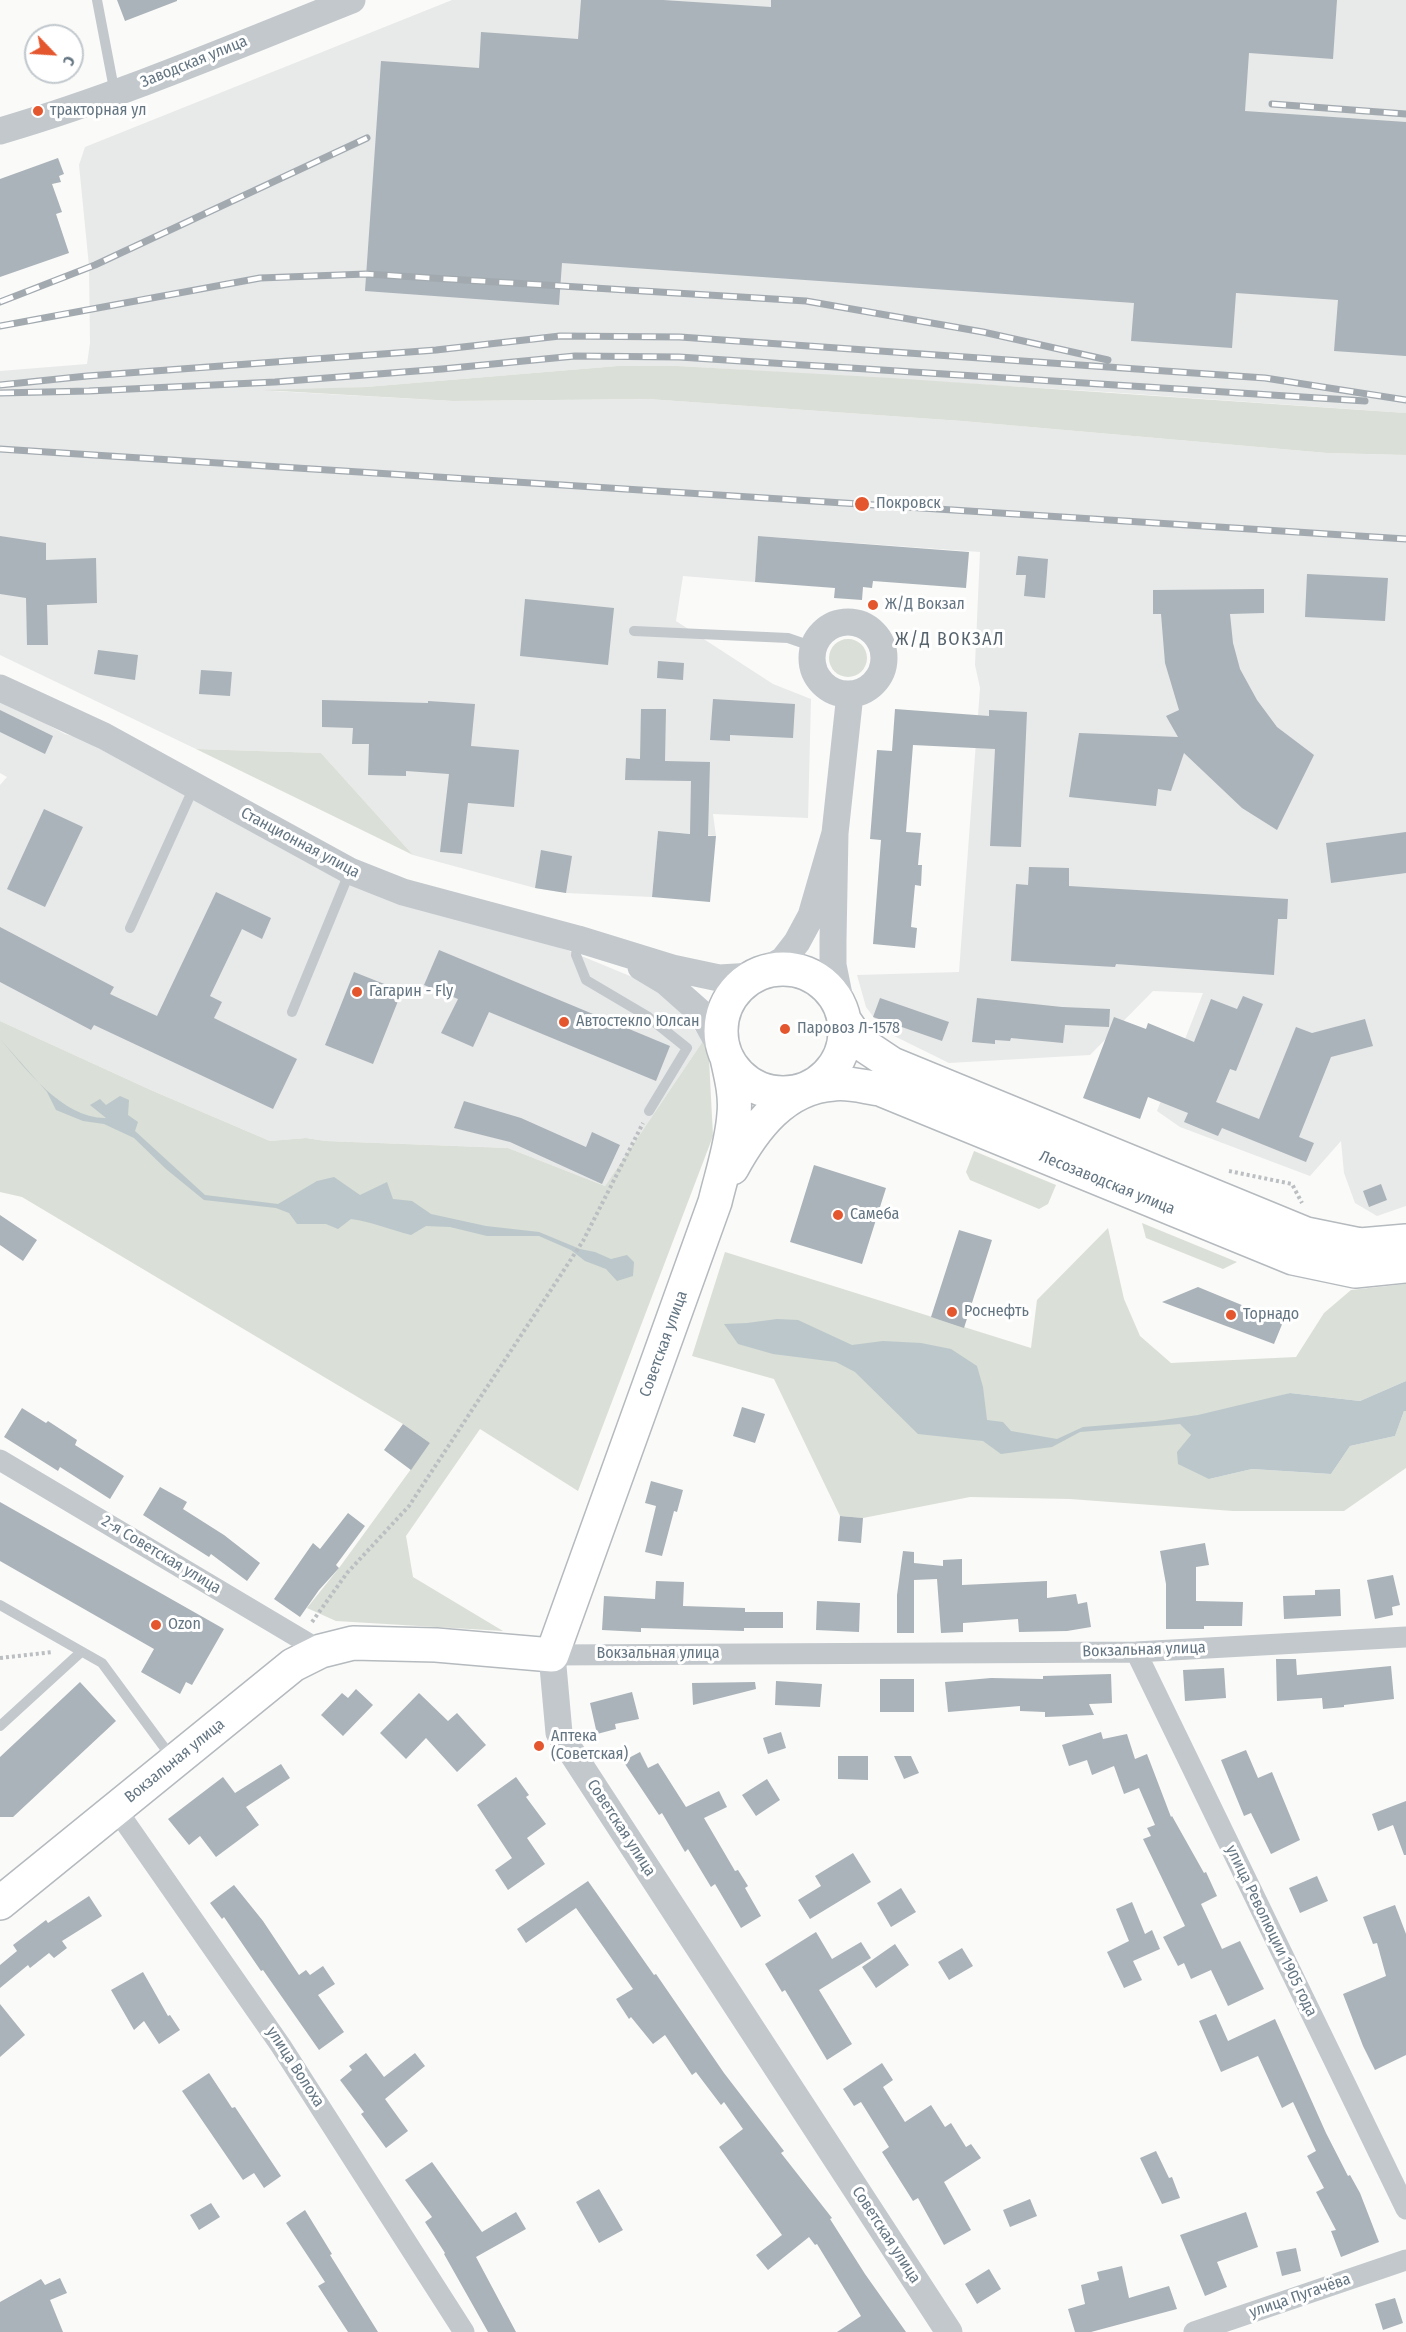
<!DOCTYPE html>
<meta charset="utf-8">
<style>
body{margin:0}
#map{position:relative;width:1406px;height:2332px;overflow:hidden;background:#fafaf8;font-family:"Fira Sans Condensed",sans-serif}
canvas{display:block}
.north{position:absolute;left:24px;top:24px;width:60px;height:60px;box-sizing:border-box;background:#fff;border:2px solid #c1c8cd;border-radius:50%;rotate:115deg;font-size:16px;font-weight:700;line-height:24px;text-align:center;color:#657683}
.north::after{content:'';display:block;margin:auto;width:21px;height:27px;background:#e4572e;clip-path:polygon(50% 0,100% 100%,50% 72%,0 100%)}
</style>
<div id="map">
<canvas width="1406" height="2332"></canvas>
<div class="north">С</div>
</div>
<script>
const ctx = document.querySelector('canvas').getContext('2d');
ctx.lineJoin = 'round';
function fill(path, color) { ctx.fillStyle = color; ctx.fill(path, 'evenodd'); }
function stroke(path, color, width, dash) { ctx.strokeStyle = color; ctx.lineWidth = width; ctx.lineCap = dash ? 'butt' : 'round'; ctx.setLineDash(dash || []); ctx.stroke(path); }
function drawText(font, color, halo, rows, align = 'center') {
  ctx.font = font + ' "Fira Sans Condensed",sans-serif'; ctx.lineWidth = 6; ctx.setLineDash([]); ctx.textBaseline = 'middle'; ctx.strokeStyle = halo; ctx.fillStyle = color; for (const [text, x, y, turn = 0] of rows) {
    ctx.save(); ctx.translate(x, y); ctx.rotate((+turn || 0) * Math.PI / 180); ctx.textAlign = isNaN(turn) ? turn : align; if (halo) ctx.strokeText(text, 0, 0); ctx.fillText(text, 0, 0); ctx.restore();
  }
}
fill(new Path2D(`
 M452,0H1406V413L1106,392L678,366H618L366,387L272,391L453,401L648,399L962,421L1327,453L1406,455V1206L1377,1216L1355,1203L1344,1173L1341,1141L1310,1176L1180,1127L1157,1111L1203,993L1153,991L1090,1055L949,1063L884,1031L866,1007L857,975L959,972L980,688L975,665L980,552L758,536L755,582L683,576L676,621L773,684L811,699L808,818L713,814L716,836L658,831L652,897L566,893L535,888L413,855L321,753L196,749L0,655V371L87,364L90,343L89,266L79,165L85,147Z
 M0,699L65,734L80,738L338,879L567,950L642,981L678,1007L703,1041L605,1186L508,1148L326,1141L306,1138L270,1141L153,1091L0,1021V785L7,777L0,773Z`), '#e8e9e9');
fill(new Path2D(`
 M618,366H678L891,378L1406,413V455L1327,453L962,421L648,399L453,401L262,390L366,387Z
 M829 658a19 19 0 1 1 38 0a19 19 0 1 1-38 0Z
 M196,749L321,753L413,855Z
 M0,1021L153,1091L270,1141L306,1138L326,1141L508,1148L605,1186L703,1041L709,1059L713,1136L578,1491L480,1429L406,1536L413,1577L503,1631L336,1621L307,1608L339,1568L430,1443L403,1424L22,1197L0,1192Z
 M974,1151L1056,1185L1048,1204L1039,1209L970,1180L966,1172Z
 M1142,1223L1237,1262L1223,1269L1146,1238Z
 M1108,1228L1124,1299L1140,1336L1171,1363L1296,1357L1324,1313L1351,1290L1406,1284V1381L1360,1401L1290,1393L1181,1424L1191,1435L1209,1479L1252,1469L1331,1474L1350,1446L1395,1436L1404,1411H1406V1468L1344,1511H1233L1070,1499L970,1497L863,1518L840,1516L774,1379L692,1356L725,1252L1031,1348L1037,1300Z`), '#dadfd7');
fill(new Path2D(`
 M0,1039C26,1069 63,1119 106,1118L90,1105L100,1099L106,1105L120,1096L129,1100L128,1115L138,1122L135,1131L205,1195L278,1204L317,1181L334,1177L360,1195L387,1182L393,1199L412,1201L431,1214L486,1226L539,1232L580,1249L595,1252L611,1259L627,1255L634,1262L633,1276L617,1281L606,1269L585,1261L571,1250L539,1236H487L450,1227L426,1226L411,1235C391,1230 372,1222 351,1219L338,1229L326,1224H297L289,1213L276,1208L204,1200L166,1169L134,1138L104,1124L83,1121L56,1110L47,1092Z
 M777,1319L798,1320L852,1345L883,1341L921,1343L951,1349L977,1366L983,1387L987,1420L1003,1422L1011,1431L1057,1439L1083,1427L1156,1421L1198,1415L1290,1393L1360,1401L1406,1381V1411H1404L1395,1436L1350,1446L1331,1474L1252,1469L1209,1479L1178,1464L1177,1452L1191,1435L1180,1424L1080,1432L1052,1447L1001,1454L983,1441L918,1434L855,1372L836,1362L773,1354L738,1344L724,1324L747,1323Z`), '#bbc7cb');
fill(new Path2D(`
 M117,0H177V1L125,21Z
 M581,0H663L771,7V0H1337L1333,59L1249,53L1245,111L1406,122V356L1334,351L1338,300L1236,293L1232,348L1131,341L1134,303L562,263L559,305L365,291L381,61L479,68L481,32L578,39Z
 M58,158L64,174L59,176L61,182L52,184L62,212L56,214L69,253L0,277V179Z
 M0,536L46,543V560L96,558L97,603L47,605L48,645H27L26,598L0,594Z
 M758,536L969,552L966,588L873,581L872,588L863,587L862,600L834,598L835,588L755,582Z
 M1018,556L1048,559L1045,598L1024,596L1026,575H1016Z
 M1307,574L1388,578L1385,621L1305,617Z
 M1264,589V613L1230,614L1233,643L1240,669L1257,700L1277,727L1314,755L1277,830L1242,808L1184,753L1171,791L1158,789L1156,806L1069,797L1079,733L1178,737L1166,716L1179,710L1165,663L1161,614H1153V590Z
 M525,599L614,608L608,665L520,656Z
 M98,650L138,655L135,680L94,674Z
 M658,661L684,663L683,680L657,678Z
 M201,670L232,672L230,696L199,694Z
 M713,699L795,704L793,738L730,735V741L710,740Z
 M322,700L428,703V701L475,704L471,746L519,750L514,807L468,803L462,854L440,852L449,774L406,771V776L368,775L369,744H352L353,728L322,727Z
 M641,709H666L665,761L710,762L708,836H716L710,902L652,897L658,831L690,834L691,781L625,780L626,758L640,759Z
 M895,709L989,716V710L1027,712L1021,847L990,846L995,749L913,745L906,832L921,833L918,865H922L921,886L915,885L911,927L917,928L915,948L873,944L881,840L870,839L877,750L892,751Z
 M0,710L53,736L45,754L0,732Z
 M44,809L83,827L45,907L7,889Z
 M1406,832V873L1331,883L1326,843Z
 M541,850L572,856L566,893L535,888Z
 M1029,867L1069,868V886L1288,899L1287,919H1278L1274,975L1116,964L1115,967L1011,961L1016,884L1028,885Z
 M216,892L271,918L262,939L242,929L210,996L222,1002L214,1018L297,1059L273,1109L94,1025L91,1030L0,982V927L114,987L110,994L157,1016Z
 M439,950L670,1046L656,1081L489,1012L473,1047L441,1033L458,999L424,985Z
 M354,972L402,991L373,1064L325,1045Z
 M1243,996L1263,1004L1236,1071L1230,1069L1216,1102L1259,1119L1296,1027L1312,1033L1365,1019L1373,1046L1331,1057L1299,1137L1314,1143L1306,1162L1222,1128L1218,1136L1184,1122L1188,1113L1148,1097L1140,1119L1083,1098L1114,1017L1146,1029L1148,1023L1194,1042L1211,999L1237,1009Z
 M880,998L949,1022L942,1041L873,1017Z
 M977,998L1062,1007L1110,1009L1109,1027L1065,1025L1063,1043L1011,1038L1010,1041L995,1040V1044L972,1042Z
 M464,1101L521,1118L586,1147L592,1132L620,1145L602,1184L510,1142L454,1128Z
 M814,1165L886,1188L862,1264L790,1242Z
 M1381,1184L1387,1200L1369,1207L1363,1191Z
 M0,1215L37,1240L23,1261L0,1245Z
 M959,1230L992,1240L964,1328L931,1317Z
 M1198,1287L1283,1322L1274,1344L1162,1302Z
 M742,1407L765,1414L755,1443L733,1436Z
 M22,1408L46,1423L48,1421L77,1440L75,1445L124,1476L110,1499L60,1467L58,1471L4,1437Z
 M403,1424L430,1443L411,1470L384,1450Z
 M651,1481L683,1490L677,1512L674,1511L662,1556L645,1552L656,1506L645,1503Z
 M160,1487L187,1502L183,1509L224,1535L260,1563L247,1581L211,1554L209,1557L143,1515Z
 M0,1502L224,1629L192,1685L186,1682L180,1694L141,1672L154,1649L0,1561Z
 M348,1513L365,1526L336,1565L339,1568L319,1590L300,1617L274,1599L313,1543L320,1549Z
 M840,1516L863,1518L861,1543L838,1541Z
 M1205,1543L1209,1565L1196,1567V1601L1243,1602L1242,1626H1204V1629H1166V1584L1160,1551Z
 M903,1551L914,1552V1563L943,1566V1560L962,1559V1585L1047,1581V1598L1076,1594L1078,1604L1087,1602L1091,1627L1067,1631L1019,1632L1018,1619L963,1623V1632L941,1633L937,1579L914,1580V1633H897V1595Z
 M1393,1575L1400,1605L1392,1607L1393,1615L1375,1619L1367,1580Z
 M656,1581L684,1582L683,1606L745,1608V1612H783V1628H744V1631L641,1628V1632L602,1630L604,1596L655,1599Z
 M1340,1589L1341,1616L1284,1619L1283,1596L1315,1595V1590Z
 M817,1601L860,1603L859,1632L816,1630Z
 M1276,1659H1296L1297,1675L1391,1666L1394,1699L1344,1705V1707L1323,1709L1322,1698L1277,1701Z
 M1224,1668L1226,1698L1185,1701L1183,1670Z
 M1111,1674L1112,1703L1089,1704L1094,1715L1045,1717V1712L1020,1711V1706L948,1712L945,1682L991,1678L1043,1679V1676Z
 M880,1679H914V1712H880Z
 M776,1681L822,1684L820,1707L775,1705Z
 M80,1682L116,1721L13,1817H0V1757Z
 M755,1682L756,1689L693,1705L692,1683Z
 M356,1689L373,1705L343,1736L321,1715L342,1693L348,1698Z
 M632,1692L639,1719L615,1724L616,1729L597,1734L590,1703Z
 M419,1693L448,1721L457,1713L486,1745L457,1772L426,1738L406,1759L380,1733Z
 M781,1732L786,1748L768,1754L763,1738Z
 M1101,1732L1103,1739L1127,1734L1135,1759L1147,1754L1171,1817L1172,1816L1204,1873L1206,1872L1217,1896L1201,1904L1222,1949L1240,1941L1264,1989L1228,2006L1211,1970L1191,1979L1184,1963L1178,1966L1163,1937L1185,1926L1143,1839L1151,1836L1147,1828L1155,1825L1139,1788L1124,1794L1114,1766L1092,1775L1087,1760L1069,1766L1062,1745Z
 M1246,1750L1258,1778L1272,1772L1300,1840L1271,1854L1251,1813L1244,1816L1221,1760Z
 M640,1752L648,1768L658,1763L686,1807L719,1791L727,1807L704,1818L735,1871L738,1870L748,1886L745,1888L761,1916L741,1928L715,1884L711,1887L688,1849L685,1852L662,1813L659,1815L623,1761Z
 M838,1756H868V1780L838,1779Z
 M894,1756H911L919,1773L904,1779Z
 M281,1764L290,1778L246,1807L259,1825L216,1857L200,1836L189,1845L168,1819L223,1777L235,1793Z
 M516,1777L529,1795L526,1797L546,1824L527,1838L545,1864L508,1890L495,1870L512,1858L477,1805Z
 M767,1779L780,1800L756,1816L742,1795Z
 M1406,1801V1855H1404L1393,1825L1378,1831L1372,1814Z
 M853,1853L871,1882L810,1919L798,1900L821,1886L815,1876Z
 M1317,1876L1328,1901L1300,1913L1289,1888Z
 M588,1881L654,1975L656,1974L724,2073L784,2151L781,2153L832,2218L830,2219L865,2274L906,2332H837L861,2316L817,2244L815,2245L809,2237L768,2270L756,2255L782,2235L719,2147L743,2129L724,2102L721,2105L696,2072L692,2075L665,2035L653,2044L631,2017L629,2019L616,1999L633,1989L576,1908L526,1943L517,1929Z
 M234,1885L263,1921L299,1975L306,1970L310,1975L323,1966L335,1984L318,1995L344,2032L319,2050L263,1970L261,1971L224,1917L222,1919L210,1903Z
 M901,1888L916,1912L891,1927L877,1903Z
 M89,1896L102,1916L62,1941L67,1948L54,1958L49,1953L30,1968L28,1965L0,1988V1965L17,1951L13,1945L46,1920L48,1923Z
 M1132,1902L1145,1934L1152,1930L1160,1949L1133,1961L1142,1980L1124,1988L1107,1952L1129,1941L1116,1909Z
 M1395,1905L1406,1934V2055L1375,2070L1363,2046L1343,1994L1386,1976L1377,1943L1373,1944L1363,1917Z
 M816,1932L832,1959L861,1942L871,1958L819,1990L852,2044L827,2060L785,1990L782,1992L765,1964Z
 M895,1944L909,1965L876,1988L862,1967Z
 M962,1948L973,1966L949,1980L938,1962Z
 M143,1972L168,2016L170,2015L180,2030L159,2044L144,2021L134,2030L111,1990Z
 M0,2004L25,2035L0,2057Z
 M1216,2014L1228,2041L1275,2019L1326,2133L1348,2176L1350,2175L1360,2193L1379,2242L1341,2257L1331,2231L1336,2230L1316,2192L1324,2188L1307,2156L1316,2151L1293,2102L1282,2108L1258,2056L1221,2072L1199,2021Z
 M366,2053L384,2077L415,2053L425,2066L385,2099L408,2131L386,2148L361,2114L364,2112L340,2080L352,2070L349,2066Z
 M882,2063L893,2080L883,2087L905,2122L931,2105L945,2127L951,2123L966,2147L971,2144L981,2158L944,2182L971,2230L944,2245L918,2198L913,2201L882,2152L889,2147L861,2102L854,2106L843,2089Z
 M209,2073L232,2108L235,2107L281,2176L264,2188L254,2173L243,2180L182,2091Z
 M1156,2151L1169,2178L1172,2177L1180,2198L1162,2204L1140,2158Z
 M432,2162L482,2232L516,2212L526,2229L476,2257L516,2332H488L444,2254L445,2253L425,2222L432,2217L405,2180Z
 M599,2189L623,2230L599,2243L576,2202Z
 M1030,2199L1037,2216L1010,2227L1003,2210Z
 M211,2203L220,2217L199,2230L190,2215Z
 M305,2210L332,2254L330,2255L378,2332H348L318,2286L325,2282L286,2223Z
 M1246,2212L1258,2247L1217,2262L1227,2287L1205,2296L1180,2235Z
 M1296,2248L1301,2271L1282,2276L1276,2252Z
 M1122,2266L1129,2298L1169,2286L1177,2309L1091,2332H1075L1068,2309L1085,2304L1081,2285L1099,2280L1097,2272Z
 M989,2269L1001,2289L977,2304L965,2284Z
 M60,2278L67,2293L50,2300L63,2332H0V2302L41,2279L45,2285Z
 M1395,2298L1403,2323L1383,2330L1375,2304Z`), '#aab3b9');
const primary = new Path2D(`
 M721 1031a62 62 0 1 1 124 0a62 62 0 1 1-124 0Z
 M844,1020L859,1042L892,1064L1306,1234L1360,1245L1406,1241
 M732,1168C754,1128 784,1087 834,1084C848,1082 865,1087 880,1089L1293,1258L1355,1271L1406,1266
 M0,1903L293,1665L321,1651L353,1643L436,1645L552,1655L715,1202C722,1173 732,1144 734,1114C736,1095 731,1076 727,1058`);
stroke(primary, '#b5babe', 36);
stroke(new Path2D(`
 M1229,1171L1292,1184L1302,1203
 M312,1622L347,1573L409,1506L583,1241L643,1123
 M0,1658L53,1652`), '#bbbfc2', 4, [3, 3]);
stroke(new Path2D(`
 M97,0L115,94
 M634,631L788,638L814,647
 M130,928L194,787
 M578,939L576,955L586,980L647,1016L687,1048L649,1111
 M292,1012L350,871
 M0,1605L102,1663L172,1758
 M0,1726L81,1652`), '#c3c8cc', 10);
stroke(new Path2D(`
 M0,1460L321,1651
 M1136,1652L1406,2209
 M552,1655L1136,1652L1406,1637
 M116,1809L281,2046L464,2332
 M1194,2332L1406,2260`), '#c3c8cc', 21);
stroke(new Path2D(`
 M0,131C120,96 236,46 352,0
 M812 658a36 36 0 1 1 72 0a36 36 0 1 1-72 0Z
 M0,688L104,736L350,871L403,892L578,939L672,968L719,978L754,976L783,960L797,942L811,916L835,833
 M641,967L666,982L702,1014L727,1058
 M844,1020L833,965V940L835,833L850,694
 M552,1655L559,1733L949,2332`), '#c3c8cc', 27);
stroke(primary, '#fff', 33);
const rail = new Path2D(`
 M1272,104L1406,114
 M0,302L95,265L367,138
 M0,326L260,278L366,274L806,301L983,332L1108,360
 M0,385L87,376L436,350L560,336L680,337L1265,378L1406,400
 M0,393L89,391L275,382L442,369L575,356L679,357L1365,401
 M0,449L1406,539`);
stroke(rail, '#a2aab0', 7);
stroke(rail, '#fff', 4.5, [14]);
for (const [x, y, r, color] of [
 [38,111,6,"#e4572e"],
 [862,504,8,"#e4572e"],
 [873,605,6,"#e4572e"],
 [357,992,6,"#e4572e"],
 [564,1022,6,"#e4572e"],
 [785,1029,6,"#e4572e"],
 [838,1215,6,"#e4572e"],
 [952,1312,6,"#e4572e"],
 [1231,1315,6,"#e4572e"],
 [156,1625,6,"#e4572e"],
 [539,1746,6,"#e4572e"]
]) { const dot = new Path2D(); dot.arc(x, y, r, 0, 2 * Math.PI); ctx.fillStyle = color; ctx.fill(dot); stroke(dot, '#fff', 2); }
drawText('16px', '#657683', '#fff', [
 ["Заводская улица",194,62,-22],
 ["Станционная улица",300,843,28],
 ["Лесозаводская улица",1107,1183,22],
 ["Советская улица",664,1344,-70],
 ["2-я Советская улица",161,1555,31],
 ["Вокзальная улица",1144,1650,-2],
 ["Вокзальная улица",658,1654],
 ["Вокзальная улица",175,1761,-39],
 ["Советская улица",621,1828,57],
 ["улица Революции 1905 года",1271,1931,64],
 ["улица Волоха",295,2067,57],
 ["Советская улица",886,2235,57],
 ["улица Пугачёва",1300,2296,-19]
]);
drawText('16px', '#657683', '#fff', [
 ["тракторная ул",50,111],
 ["Покровск",876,504],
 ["Ж/Д Вокзал",885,605],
 ["Гагарин - Fly",369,992],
 ["Автостекло Юлсан",576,1022],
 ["Паровоз Л-1578",797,1029],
 ["Самеба",850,1215],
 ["Роснефть",964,1312],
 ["Торнадо",1243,1315],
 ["Ozon",168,1625],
 ["Аптека",551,1737],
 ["(Советская)",551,1755]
], 'left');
ctx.letterSpacing = '1.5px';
drawText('18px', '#57646e', '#fff', [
 ["Ж/Д ВОКЗАЛ",950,640]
]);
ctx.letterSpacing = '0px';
</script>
